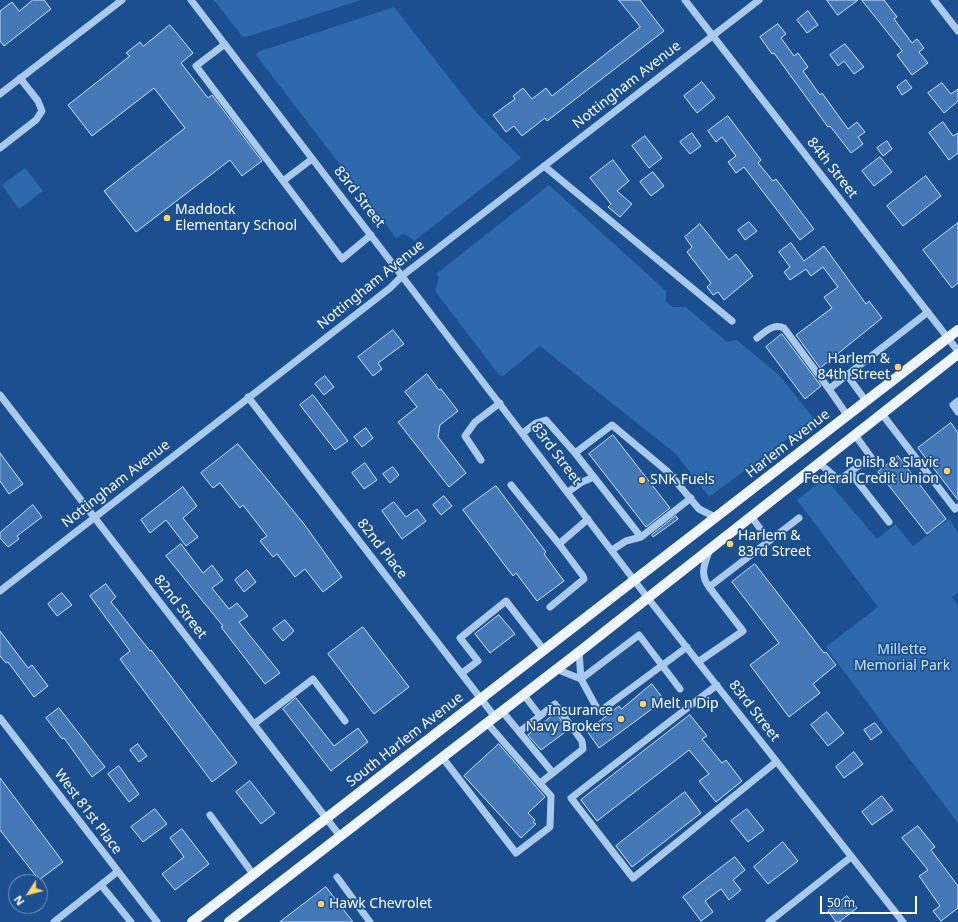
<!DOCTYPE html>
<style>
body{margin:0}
#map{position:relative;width:958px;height:922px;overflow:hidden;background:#1b4f8f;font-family:"Noto Sans",sans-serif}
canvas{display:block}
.north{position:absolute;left:8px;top:874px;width:40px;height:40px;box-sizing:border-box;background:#1b4f8f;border:1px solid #7695bc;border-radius:50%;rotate:234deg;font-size:11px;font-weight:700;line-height:16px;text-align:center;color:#fff}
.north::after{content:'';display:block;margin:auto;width:14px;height:18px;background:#ffd166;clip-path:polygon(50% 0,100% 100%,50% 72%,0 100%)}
.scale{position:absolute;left:820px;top:896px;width:97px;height:18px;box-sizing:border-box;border:2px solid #fff;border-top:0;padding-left:5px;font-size:12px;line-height:14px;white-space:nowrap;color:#fff;-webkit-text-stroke:3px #1b4f8f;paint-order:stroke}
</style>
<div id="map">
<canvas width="958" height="922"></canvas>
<div class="north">N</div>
<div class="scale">50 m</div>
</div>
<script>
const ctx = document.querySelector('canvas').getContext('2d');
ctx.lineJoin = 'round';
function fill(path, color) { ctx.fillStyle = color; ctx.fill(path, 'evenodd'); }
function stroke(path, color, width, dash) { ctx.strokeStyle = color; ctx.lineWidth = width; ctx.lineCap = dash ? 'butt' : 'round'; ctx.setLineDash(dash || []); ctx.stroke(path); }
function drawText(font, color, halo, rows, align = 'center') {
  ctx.font = font + ' "Noto Sans",sans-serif'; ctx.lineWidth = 3.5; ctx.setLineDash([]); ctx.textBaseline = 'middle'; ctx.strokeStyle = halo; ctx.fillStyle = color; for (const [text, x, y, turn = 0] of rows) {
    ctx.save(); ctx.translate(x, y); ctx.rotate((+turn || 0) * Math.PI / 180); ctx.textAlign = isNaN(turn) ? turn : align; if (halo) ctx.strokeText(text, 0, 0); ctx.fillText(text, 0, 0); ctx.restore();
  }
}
fill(new Path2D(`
 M214,0H361L246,37L242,36Z
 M394,7L475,111L521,158L414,241L408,236L403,234L396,238L256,55L258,52Z
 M25,168L43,191L19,209L2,185Z
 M549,185L666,291V302L672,307H686L727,342L737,340L780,376L814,419L709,497L676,454L540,346L503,376L499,375L435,291L439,277L436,274Z
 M825,478L877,539L895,524L913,546L949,519L958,532V593L952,597L958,605V823L827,649V646L878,607L797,500Z`), '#2e69ad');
const building = new Path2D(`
 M33,0H44L51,9L4,46L0,41V11L12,2L19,11Z
 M619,0H640L664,31L547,121L545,118L522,136L514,126L506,132L493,115L515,99L513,96L523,88L532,99L546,88L552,96L640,27Z
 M827,0H858L838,15Z
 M862,0H884L897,17L894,19L912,43L917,39L924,48L919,52L928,63L912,75L897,55L902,51Z
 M808,11L818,25L807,33L797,20Z
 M778,24L786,34L781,38L794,56L798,53L808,67L803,71L820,95L822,93L848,129L857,122L865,132L858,137L863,144L851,153L830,126L828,127L774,53L772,54L760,37Z
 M170,25L193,53L181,63L208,98L212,95L262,161L242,176L230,160L136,232L104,191L185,128L154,88L92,136L68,105L130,56L126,53L140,42L143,46Z
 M845,44L864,67L854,74L844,61L838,66L830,55Z
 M906,80L912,88L902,95L897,87Z
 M702,82L715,98L697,113L684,96Z
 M942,83L951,94L958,89V101L944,113L928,93Z
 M728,116L761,160L758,163L773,181L776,179L814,229L800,240L744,167L736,173L728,162L736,156L722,137L716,142L708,131Z
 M943,122L953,136L958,133V153L949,160L929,133Z
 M692,133L701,146L690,154L680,142Z
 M645,136L662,158L649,168L632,146Z
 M887,141L892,149L883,156L877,148Z
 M880,157L892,172L874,186L862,171Z
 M613,160L629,181L617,191L632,204L620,217L608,207L611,204L590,178Z
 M653,172L664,186L651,196L640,182Z
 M926,176L941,196L903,226L887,206Z
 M749,222L757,231L745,240L738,230Z
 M958,223V283L952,288L923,250Z
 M700,224L729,260L736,254L753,276L724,300L718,292L713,295L707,287L711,283L687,252L692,247L685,237Z
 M791,243L804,261L824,246L866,304L869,301L882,318L820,368L796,335L832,308L824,297L838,287L823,267L811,276L806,269L790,280L784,272L790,267L779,252Z
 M393,330L404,344L378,363L382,369L373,376L358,357Z
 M782,334L821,386L805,399L766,347Z
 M427,374L439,390L441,389L458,411L440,425L438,437L466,473L449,487L398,422L417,407L405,392Z
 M325,376L334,387L324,395L315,384Z
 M313,395L348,441L335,450L300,405Z
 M951,423L958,433V500L918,448Z
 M366,428L373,438L362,447L354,437Z
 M613,435L670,508L646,527L589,454Z
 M238,444L304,524L342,577L323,592L305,569L295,577L277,554L273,557L260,541L267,536L243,505L240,508L220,483L213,488L201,473Z
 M0,453L23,484L9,494L0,481Z
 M898,456L946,519L927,534L878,472Z
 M365,463L377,480L364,489L352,473Z
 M393,467L399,475L390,483L383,474Z
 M496,486L546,552L544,554L564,581L537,601L516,573L513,576L463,510Z
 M183,487L197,506L183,518L198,537L186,546L166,520L150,533L141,520Z
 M444,496L452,506L441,515L433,505Z
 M394,502L406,517L417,509L426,521L402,539L382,511Z
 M33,505L42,517L17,536L19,539L8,547L0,538V533Z
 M676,516L678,519L653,537L652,535Z
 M181,544L203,573L212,565L223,580L212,588L229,609L237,603L248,616L239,622L280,673L265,684L221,627L223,626L166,556Z
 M755,564L824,653L826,652L836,665L813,684L820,693L789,717L750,665L779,643L732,582Z
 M247,570L256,582L244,592L235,580Z
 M106,584L116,597L111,602L150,651L151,650L237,763L212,782L120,659L130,651L90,596Z
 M62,593L72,605L57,616L48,604Z
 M499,615L515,634L490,653L475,634Z
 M285,620L294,631L283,641L273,629Z
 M363,627L409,687L374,714L328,654Z
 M0,631L28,668L32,665L48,686L34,697L8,662L6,663L0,656Z
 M652,684L664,700L599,748L587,731L619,706L621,709Z
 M296,698L334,746L358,728L368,742L331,771L283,709Z
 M59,708L105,767L92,777L64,738L62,739L46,718Z
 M827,712L844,733L828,746L811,725Z
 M556,713L568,730L541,750L528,735Z
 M690,715L707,736L702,739L722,763L726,760L742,781L716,802L699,781L709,774L689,750L597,821L581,800Z
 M875,723L882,732L871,740L864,730Z
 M138,744L147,756L139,762L130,750Z
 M499,744L545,797L528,813L535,820L533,822L536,824L521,838L464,776Z
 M854,752L863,764L844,778L836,767Z
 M119,766L139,794L129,802L108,774Z
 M0,778L63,862L39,880L0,830Z
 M250,781L275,813L261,824L236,792Z
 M685,792L701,813L632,867L616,846Z
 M882,796L893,810L872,825L862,812Z
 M155,809L167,824L143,842L131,827Z
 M747,809L764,830L748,842L731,821Z
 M918,826L935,847L931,850L958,886V908L941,921L933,911L940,906L919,876L928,870L902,838Z
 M182,829L209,864L175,890L162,874L184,857L170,838Z
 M783,842L798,861L768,884L754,867Z
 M735,857L745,870L733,880L741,890L729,900L721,889L705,901L713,912L701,921L683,897Z
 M326,887L353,922H280Z
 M847,896L857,908L839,922H836L828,911Z`);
fill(building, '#4478b7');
stroke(building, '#cfe3fa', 1);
stroke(new Path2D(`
 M191,0L647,597L903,922
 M685,0L958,351
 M934,0L958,31
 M225,44L196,66L283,181
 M0,94L122,0
 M0,148L36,120L42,111L38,101L20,78
 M312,159L283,181L342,259L371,235
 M544,166L732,321
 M757,338C765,332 773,323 784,328L829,389L928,312
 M847,375L866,401
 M829,389L847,415
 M0,395L340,836
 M248,397L495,717
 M958,401L953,405L958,412
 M882,414L955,509L958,507
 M523,433L536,423L546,420L575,453
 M481,460L465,436L475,422L500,403
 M819,463L839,480L871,457L855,435
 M850,472L889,522
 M511,485L559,544
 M568,492L582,482L594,477
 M691,498L641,537L575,453L612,425L668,472L699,509L715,517
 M751,516L769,541
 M612,550L626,541L641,537
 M709,587C699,573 705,563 710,549
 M0,591L390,288L402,276L759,0
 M550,607L584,579L583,576L559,544L588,519
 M698,662L743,631L709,587L799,518
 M556,669L581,679L579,652
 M462,673L478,661L460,638L506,601L544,650
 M717,685L571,798L633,878L776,762
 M680,689L639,635L581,679L599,712L687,647
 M502,711L553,773L583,749L582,741L555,704L540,716L524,695
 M0,718L157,922
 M254,724L313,679L345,721
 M519,732L540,716
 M442,757L516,853L550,827L551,796L487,723
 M540,783L553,773
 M210,815L253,874
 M337,877L370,922
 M101,885L131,922
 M54,922L117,872
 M769,922L851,857`), '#a9c9ee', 7);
stroke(new Path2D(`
 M192,922L958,330
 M229,922L579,652L958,354`), '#f0f6ff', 10);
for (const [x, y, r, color] of [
 [167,218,4,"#ffd166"],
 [898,367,4,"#ffd166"],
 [947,471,4,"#ffd166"],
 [642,480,4,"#ffd166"],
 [730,544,4,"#ffd166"],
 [643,704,4,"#ffd166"],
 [621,719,4,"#ffd166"],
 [321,904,4,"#ffd166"]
]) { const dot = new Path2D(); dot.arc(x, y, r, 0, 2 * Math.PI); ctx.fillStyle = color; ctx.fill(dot); stroke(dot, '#1b4f8f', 1.5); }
drawText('14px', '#fff', '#1b4f8f', [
 ["Nottingham Avenue",627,85,-38],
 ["84th Street",832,168,52],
 ["83rd Street",359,197,52],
 ["Nottingham Avenue",371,285,-39],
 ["Harlem Avenue",788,444,-38],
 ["83rd Street",556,454,53],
 ["Nottingham Avenue",116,484,-38],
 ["82nd Place",382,549,52],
 ["82nd Street",180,607,52],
 ["83rd Street",754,711,52],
 ["South Harlem Avenue",405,740,-38],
 ["West 81st Place",88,812,53]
]);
drawText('14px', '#fff', '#1b4f8f', [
 ["Maddock",175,210],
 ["Elementary School",175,226],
 ["Harlem &",890,359,"right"],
 ["84th Street",890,375,"right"],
 ["Polish & Slavic",939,463,"right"],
 ["Federal Credit Union",939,479,"right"],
 ["SNK Fuels",650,480],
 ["Harlem &",738,536],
 ["83rd Street",738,552],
 ["Melt n Dip",651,704],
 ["Insurance",613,711,"right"],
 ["Navy Brokers",613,727,"right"],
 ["Hawk Chevrolet",329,904]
], 'left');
drawText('14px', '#cfe3fa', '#1b4f8f', [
 ["Millette",902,650],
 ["Memorial Park",902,666]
]);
</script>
